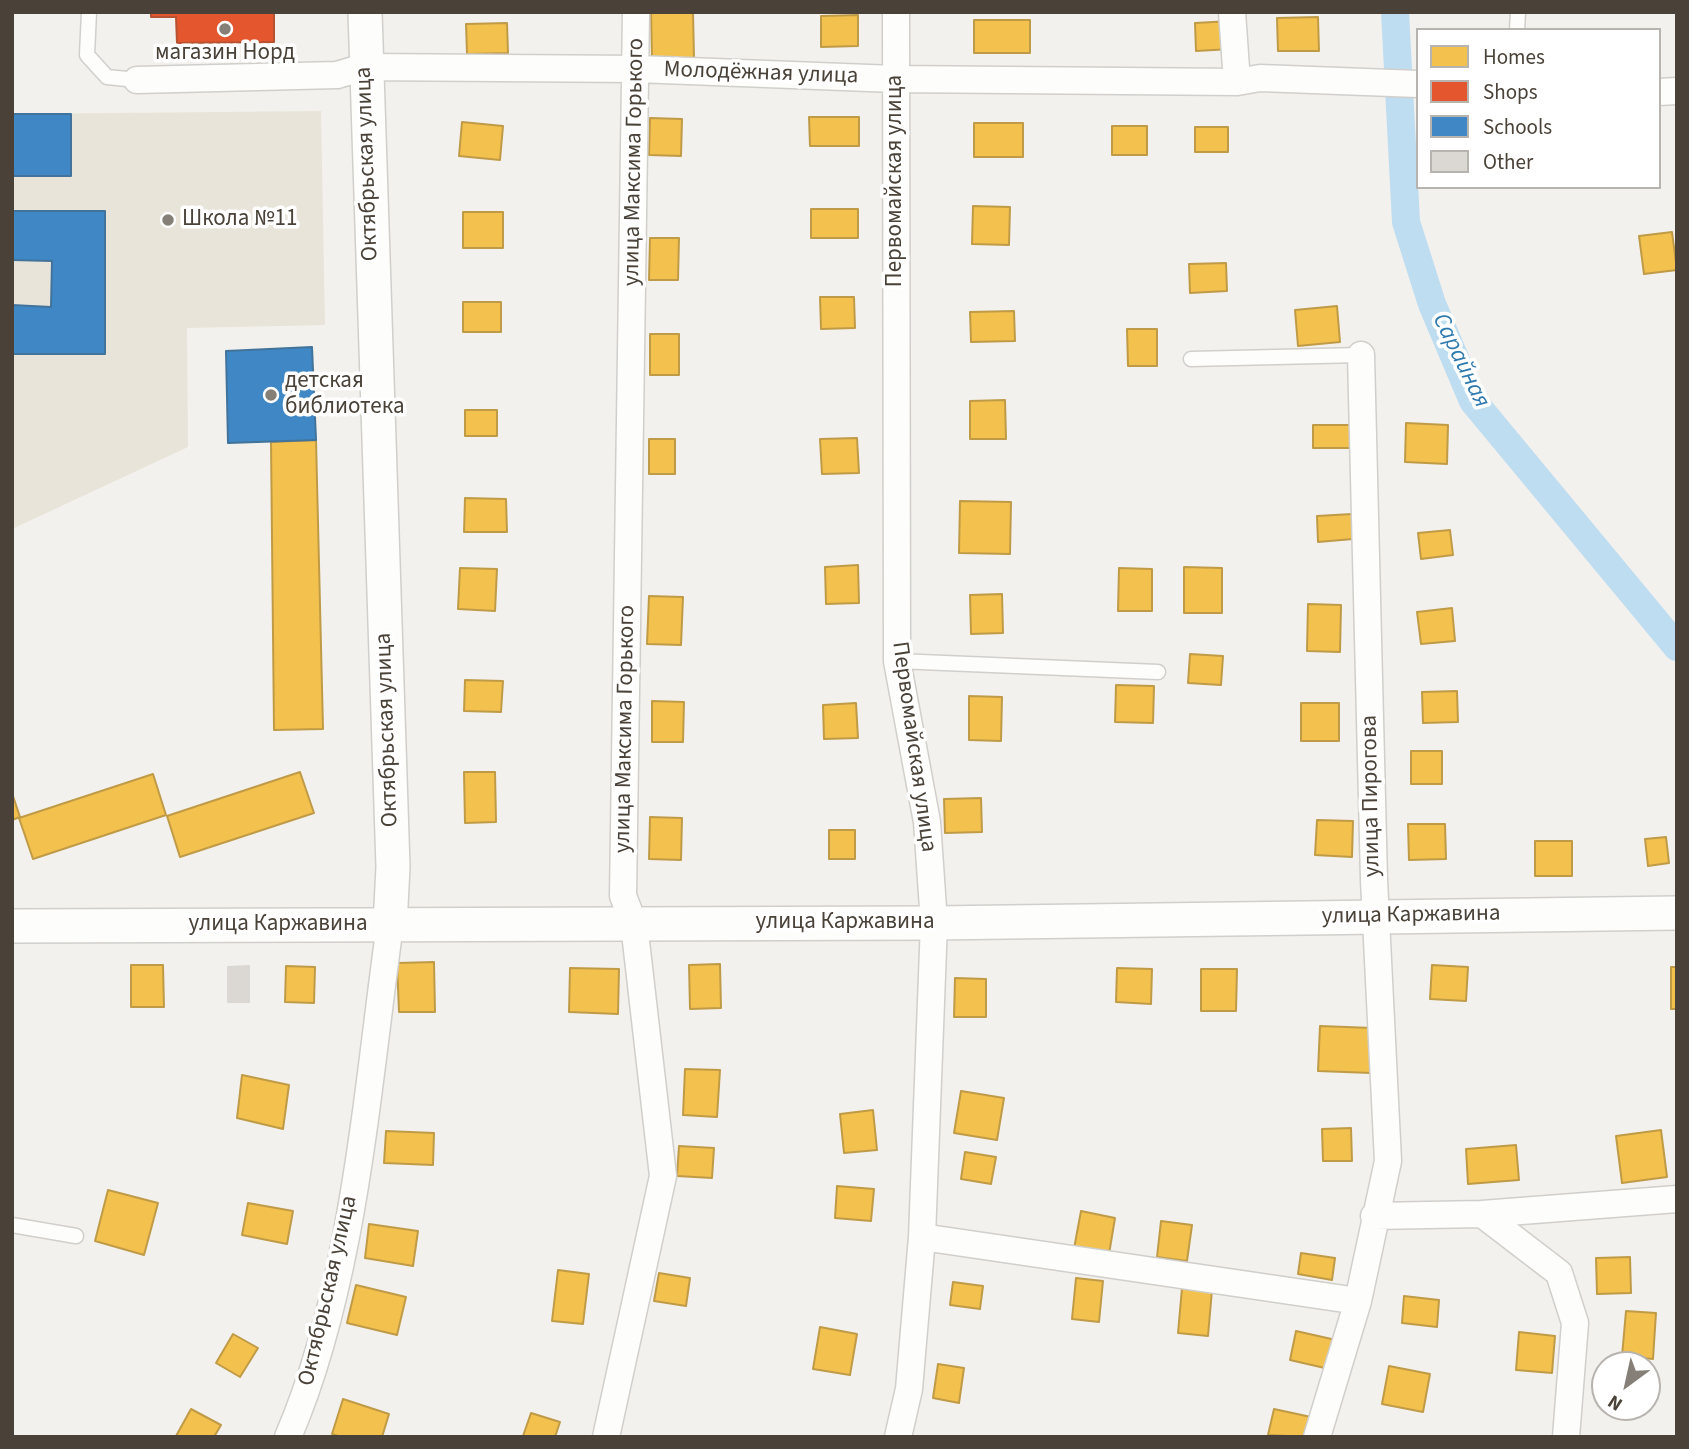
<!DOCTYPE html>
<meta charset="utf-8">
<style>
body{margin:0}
#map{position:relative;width:1689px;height:1449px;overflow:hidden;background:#f3f1ed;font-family:"Source Sans 3",sans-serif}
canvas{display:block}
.frame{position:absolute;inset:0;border:14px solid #4a4238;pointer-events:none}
.legend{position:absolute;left:1416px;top:28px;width:245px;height:161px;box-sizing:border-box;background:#fff;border:2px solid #b7b3af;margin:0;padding:9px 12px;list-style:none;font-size:21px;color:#4a4238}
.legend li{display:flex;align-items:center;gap:14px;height:35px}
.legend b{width:35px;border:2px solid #b7b3af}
.north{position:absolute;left:1591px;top:1351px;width:70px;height:70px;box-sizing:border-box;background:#fff;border:2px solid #b7b3af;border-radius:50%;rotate:213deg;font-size:19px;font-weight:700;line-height:28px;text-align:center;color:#4a4238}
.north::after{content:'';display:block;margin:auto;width:24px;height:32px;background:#857f77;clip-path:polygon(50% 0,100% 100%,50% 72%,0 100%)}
</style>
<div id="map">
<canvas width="1689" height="1449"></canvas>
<div class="frame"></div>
<ul class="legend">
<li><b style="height:19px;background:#f2c14e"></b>Homes</li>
<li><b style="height:19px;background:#e4572e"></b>Shops</li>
<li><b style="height:19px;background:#3f88c5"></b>Schools</li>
<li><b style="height:19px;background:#dbd8d4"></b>Other</li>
</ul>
<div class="north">N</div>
</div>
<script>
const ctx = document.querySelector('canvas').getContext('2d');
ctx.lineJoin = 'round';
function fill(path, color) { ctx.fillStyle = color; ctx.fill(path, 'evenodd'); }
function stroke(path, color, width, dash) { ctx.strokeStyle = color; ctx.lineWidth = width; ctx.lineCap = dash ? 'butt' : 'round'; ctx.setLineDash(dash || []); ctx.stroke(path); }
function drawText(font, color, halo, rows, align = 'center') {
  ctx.font = font + ' "Source Sans 3",sans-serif'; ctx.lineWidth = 7; ctx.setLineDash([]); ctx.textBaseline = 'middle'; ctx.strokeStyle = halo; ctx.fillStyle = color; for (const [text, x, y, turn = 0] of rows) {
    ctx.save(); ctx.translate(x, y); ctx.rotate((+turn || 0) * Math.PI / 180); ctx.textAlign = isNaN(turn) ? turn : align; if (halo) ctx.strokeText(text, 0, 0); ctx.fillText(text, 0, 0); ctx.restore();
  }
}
fill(new Path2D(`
 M321,111L325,325L187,328L188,447L12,529V114Z`), '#e9e4d9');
const homes = new Path2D(`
 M651,12H693L694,58H652Z
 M858,15V46L821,47V16Z
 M1318,17L1319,51H1278L1277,18Z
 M974,20H1030V53H974Z
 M1231,21L1232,49L1196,51L1195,23Z
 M507,23L508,53L467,54L466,24Z
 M809,117H859V146H810Z
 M650,118L682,119L681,156L649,155Z
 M462,122L503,126L500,160L459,156Z
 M974,123H1023V157H974Z
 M1112,126H1147V155H1112Z
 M1195,127H1228V152H1195Z
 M973,206L1010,207L1009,245L972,244Z
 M811,209H858V238H811Z
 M463,212H503V248H463Z
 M1672,232L1677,270L1644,274L1639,236Z
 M650,238H679L678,280H649Z
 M1226,263L1227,291L1190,293L1189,264Z
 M820,297H854L855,328L821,329Z
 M463,302H501V332H463Z
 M1337,306L1340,342L1298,346L1295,310Z
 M1014,311L1015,341L971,342L970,312Z
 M1127,329H1157V366H1128Z
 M650,334H679V375H650Z
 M1005,400L1006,439H970V401Z
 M465,410H497V436H465Z
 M1406,423L1448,425L1447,464L1405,462Z
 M1313,425H1352V448H1313Z
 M857,438L859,473L822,474L820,439Z
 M649,439H675V474H649Z
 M316,440L323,729L274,730L271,442Z
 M465,498L506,499L507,532H464Z
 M960,501L1011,502L1010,554L959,553Z
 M1352,514L1353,539L1318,542L1317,516Z
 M1450,530L1453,555L1421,559L1418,533Z
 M858,565L859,603L826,604L825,567Z
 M1184,567L1222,568V613H1184Z
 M460,568L497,569L495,611L458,609Z
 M1119,568L1152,569V611H1118Z
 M1002,594L1003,633L971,634L970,595Z
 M649,596L683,597L681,645L647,644Z
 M1308,604L1341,605L1340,652L1307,651Z
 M1452,608L1455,641L1421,644L1417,612Z
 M1190,654L1223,656L1221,685L1188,683Z
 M465,680L503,681L501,712L464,711Z
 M1116,685L1154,686L1153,723L1115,722Z
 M1457,691L1458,722L1423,723L1422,692Z
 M969,696L1002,697L1001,741L969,740Z
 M652,701L684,702L683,742H652Z
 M856,703L858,738L824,739L823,705Z
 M1301,703H1339V741H1301Z
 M1411,751H1442V784H1411Z
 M300,772L314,813L180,857L167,816Z
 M464,772H495L496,822L465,823Z
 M153,774L166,815L33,859L19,818Z
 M12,793L20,817L12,820Z
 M981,798L982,832L945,833L944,799Z
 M650,817L682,818L681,860L649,859Z
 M1317,820L1353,821L1352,857L1315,855Z
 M1408,824H1445L1446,859L1409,860Z
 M829,830H855V859H829Z
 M1666,837L1669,863L1648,866L1645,839Z
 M1535,841H1572V876H1535Z
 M434,962L435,1012H399L397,963Z
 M720,964L721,1008L690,1009L689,965Z
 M131,965H163L164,1007H131Z
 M1432,965L1468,967L1466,1001L1430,999Z
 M286,966L315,967L314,1003L285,1002Z
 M1671,967H1677V1009H1671Z
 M570,968L619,969L618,1014L569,1012Z
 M1117,968L1152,969L1151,1004L1116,1002Z
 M1201,969H1237L1236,1011H1201Z
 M955,978L986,979V1017H954Z
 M1320,1026L1373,1028L1371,1073L1318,1071Z
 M685,1069L720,1070L717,1117L683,1115Z
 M242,1075L289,1085L283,1129L237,1118Z
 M961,1091L1004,1098L997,1140L954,1133Z
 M873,1110L877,1150L844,1153L840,1114Z
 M1351,1128L1352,1161H1323L1322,1129Z
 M1661,1130L1667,1177L1622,1183L1616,1136Z
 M386,1131L434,1133L433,1165L384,1163Z
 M1516,1145L1519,1180L1468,1184L1466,1149Z
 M679,1146L714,1148L712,1178L677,1176Z
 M965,1152L996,1157L991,1184L961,1179Z
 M837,1186L874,1189L871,1221L835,1218Z
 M108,1190L158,1203L144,1255L95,1241Z
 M248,1203L293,1211L287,1244L242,1235Z
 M1081,1211L1115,1218L1108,1260L1073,1254Z
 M1161,1221L1192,1225L1187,1261L1157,1257Z
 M369,1224L418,1231L413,1266L365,1258Z
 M1301,1253L1335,1258L1332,1280L1298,1274Z
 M1630,1257L1631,1293L1597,1294L1596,1258Z
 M558,1270L589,1274L583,1324L552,1321Z
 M659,1273L690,1278L686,1306L654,1301Z
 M1076,1278L1103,1281L1099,1322L1072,1319Z
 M953,1282L983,1286L980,1309L950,1305Z
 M356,1285L406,1297L397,1335L347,1323Z
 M1182,1288L1212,1290L1208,1336L1178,1333Z
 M1404,1296L1439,1300L1437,1327L1402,1323Z
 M1626,1311L1656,1313L1653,1359L1622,1356Z
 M820,1327L857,1334L850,1375L813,1369Z
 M1296,1331L1336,1340L1329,1369L1290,1360Z
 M1519,1332L1555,1336L1552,1373L1516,1370Z
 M233,1334L258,1348L240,1377L216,1363Z
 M938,1364L964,1368L959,1403L933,1398Z
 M1389,1366L1430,1374L1423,1412L1382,1404Z
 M343,1399L389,1414L382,1437H341L332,1434Z
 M191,1409L221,1425L214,1437L176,1436Z
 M1274,1409L1311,1417L1307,1437L1268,1435Z
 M531,1413L560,1422L555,1437L523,1436Z`);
fill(homes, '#f2c14e');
stroke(homes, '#c09b47', 2);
const shops = new Path2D(`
 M151,12H274V42L177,43L176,17H151Z`);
fill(shops, '#e4572e');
stroke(shops, '#b65131', 2);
const schools = new Path2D(`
 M12,114H71V176H12Z
 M12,211H105V354H12V305L51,307L52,261L12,260Z
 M312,347L316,440L228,443L226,351Z`);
fill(schools, '#3f88c5');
stroke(schools, '#42739b', 2);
stroke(new Path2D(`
 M1395,12L1406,222L1432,304L1473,401L1677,647`), '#beddf0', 28);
const building = new Path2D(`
 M249,966V1002H228V967Z`);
fill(building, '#dbd8d4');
stroke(building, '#dbd8d3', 2);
const service = new Path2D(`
 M89,12L87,55L107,77L137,80
 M1517,30L1518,12
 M1191,359L1361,355
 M897,661L1158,672
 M12,1225L76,1236`);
const minor = new Path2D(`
 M896,12L897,661L927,822L934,923L922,1237L909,1389L898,1437
 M1232,12L1237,82
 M137,80L337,75L364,67L637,69L895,79L1237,82L1260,78L1418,84
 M1659,92L1677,91
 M1482,1214L1677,1199
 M1374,1216L1482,1214L1559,1273L1575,1323L1566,1437
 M922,1237L1358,1301
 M288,1437C354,1284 367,1089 390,925
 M606,1437L663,1176L634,924L623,896L636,12
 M1317,1437L1358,1301L1388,1161L1374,880L1361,355`);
const tertiary = new Path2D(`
 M365,12L393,867L390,925
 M12,926L934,923L1677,913`);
stroke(service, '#d1cfcb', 17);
stroke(minor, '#d1cfcb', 29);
stroke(tertiary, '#d1cfcb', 36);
stroke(service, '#fdfdfc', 14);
stroke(minor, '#fdfdfc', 26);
stroke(tertiary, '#fdfdfc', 33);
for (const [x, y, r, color] of [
 [225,29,7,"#857f77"],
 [168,220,7,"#857f77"],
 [271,395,7,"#857f77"]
]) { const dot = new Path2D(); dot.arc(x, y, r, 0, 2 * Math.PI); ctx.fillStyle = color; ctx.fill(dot); stroke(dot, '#fff', 2.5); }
drawText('23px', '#4a4238', '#fff', [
 ["магазин Норд",225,54,"center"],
 ["Школа №11",182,220],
 ["детская",285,382],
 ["библиотека",285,408]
], 'left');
drawText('23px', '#4a4238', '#fff', [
 ["Молодёжная улица",761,74,2],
 ["улица Максима Горького",635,162,-89],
 ["Октябрьская улица",368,164,-92],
 ["Первомайская улица",896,181,-90],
 ["улица Максима Горького",626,729,-89],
 ["Октябрьская улица",388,730,-92],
 ["Первомайская улица",913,747,82],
 ["улица Пирогова",1372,796,-91],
 ["улица Каржавина",1411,916,-1],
 ["улица Каржавина",845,923],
 ["улица Каржавина",278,925],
 ["Октябрьская улица",329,1291,-77]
]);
drawText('italic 24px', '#2e7aaf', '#fff', [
 ["Сарайная",1460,361,64]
]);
</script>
